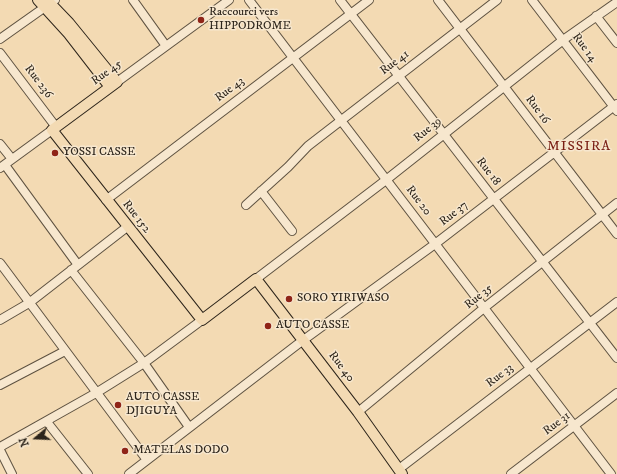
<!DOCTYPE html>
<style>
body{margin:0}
#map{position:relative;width:617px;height:474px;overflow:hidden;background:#f3dab3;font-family:"IM FELL DW Pica",serif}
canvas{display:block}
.north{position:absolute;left:16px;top:418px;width:40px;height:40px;-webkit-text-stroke:3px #f7e7ce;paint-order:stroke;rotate:251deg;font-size:11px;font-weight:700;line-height:16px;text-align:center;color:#2d251b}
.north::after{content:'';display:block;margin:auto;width:14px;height:18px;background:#2d251b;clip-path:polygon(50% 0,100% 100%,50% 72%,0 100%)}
</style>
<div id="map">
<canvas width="617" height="474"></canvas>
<div class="north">N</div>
</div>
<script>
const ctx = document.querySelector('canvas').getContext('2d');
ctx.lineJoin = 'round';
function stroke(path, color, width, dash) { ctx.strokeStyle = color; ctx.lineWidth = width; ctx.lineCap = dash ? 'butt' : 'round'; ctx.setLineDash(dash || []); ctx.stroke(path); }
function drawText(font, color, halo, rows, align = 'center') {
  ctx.font = font + ' "IM FELL DW Pica",serif'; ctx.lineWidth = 3; ctx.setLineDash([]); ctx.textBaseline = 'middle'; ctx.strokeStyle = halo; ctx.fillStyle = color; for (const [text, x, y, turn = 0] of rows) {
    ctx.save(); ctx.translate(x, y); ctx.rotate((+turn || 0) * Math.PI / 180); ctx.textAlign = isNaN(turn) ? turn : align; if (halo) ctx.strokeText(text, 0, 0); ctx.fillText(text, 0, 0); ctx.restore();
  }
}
const minor = new Path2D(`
 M133,0L166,46
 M249,0L611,474
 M340,0L617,358
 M438,0L617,234
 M532,0L617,111
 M596,16L617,43
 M0,39L55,0
 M0,53L56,127
 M117,82L229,0
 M0,144L12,159
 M5,165L78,265
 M0,168L52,130
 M261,191L292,231
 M106,200L369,0
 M246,205L288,167L308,146L497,0
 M0,263L147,460
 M71,270L144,363L189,427
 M256,279L386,180L563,40L617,2
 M0,320L29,303L127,227
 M0,385L65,351
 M358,412L484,308L617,203
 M47,422L88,474
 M0,447L96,393L144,363L202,320
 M0,450L12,474
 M399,469L617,302
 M129,474L298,344L435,244L617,104
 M511,474L617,393`);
const major = new Path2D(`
 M38,0L69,34L110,87
 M47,0L69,23L117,82L52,130L202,320L256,279L358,412L402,474`);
stroke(minor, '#5e5241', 10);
stroke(major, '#2d251b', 12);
stroke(minor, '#f7e7ce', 8);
stroke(major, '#f3dab3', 10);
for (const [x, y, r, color] of [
 [201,20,4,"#8f2418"],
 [55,153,4,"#8f2418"],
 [289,299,4,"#8f2418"],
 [268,326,4,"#8f2418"],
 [118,405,4,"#8f2418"],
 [125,451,4,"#8f2418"]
]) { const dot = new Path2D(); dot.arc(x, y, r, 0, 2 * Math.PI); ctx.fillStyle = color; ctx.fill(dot); stroke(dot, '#f7e7ce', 1.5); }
drawText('12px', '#2d251b', '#f7e7ce', [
 ["Raccourci vers",209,13],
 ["HIPPODROME",209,27],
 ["YOSSI CASSE",63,153],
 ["SORO YIRIWASO",297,299],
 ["AUTO CASSE",276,326],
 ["AUTO CASSE",126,398],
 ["DJIGUYA",126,412],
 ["MATELAS DODO",133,451]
], 'left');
drawText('12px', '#2d251b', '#f7e7ce', [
 ["Rue 14",584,48,53],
 ["Rue 41",395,63,-37],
 ["Rue 45",107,73,-36],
 ["Rue 236",38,82,53],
 ["Rue 43",230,90,-37],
 ["Rue 16",537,110,53],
 ["Rue 39",428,130,-39],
 ["Rue 18",488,172,52],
 ["Rue 20",418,201,53],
 ["Rue 37",454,214,-38],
 ["Rue 152",136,217,52],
 ["Rue 35",479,297,-39],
 ["Rue 40",341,367,53],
 ["Rue 33",500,376,-38],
 ["Rue 31",557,424,-37]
]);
ctx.letterSpacing = '1px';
drawText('14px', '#7a1f14', '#f7e7ce', [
 ["MISSIRA",579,147]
]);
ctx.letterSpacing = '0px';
</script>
